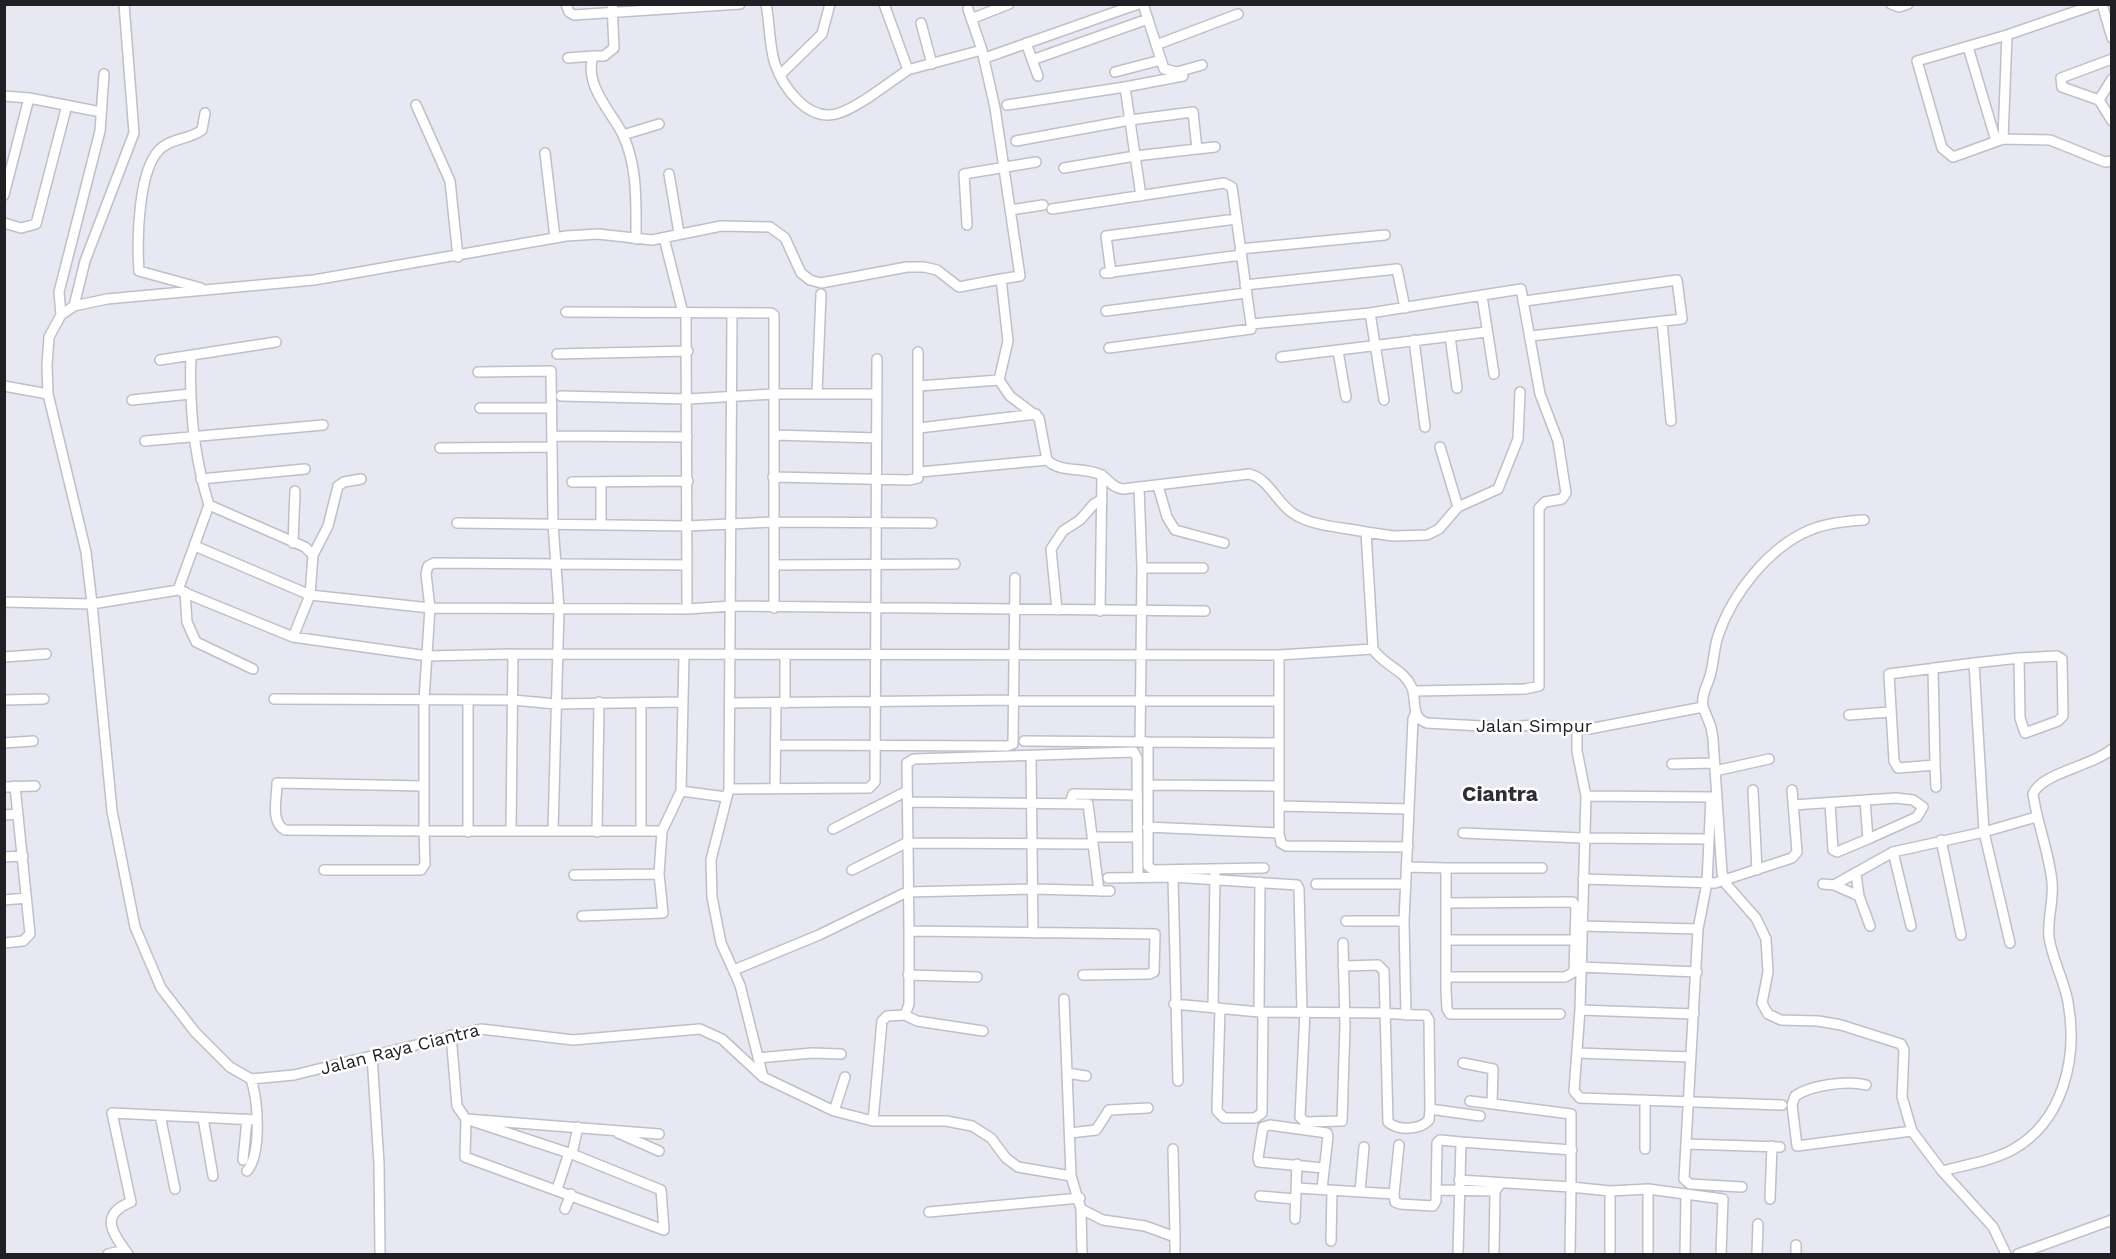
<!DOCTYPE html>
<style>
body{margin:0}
#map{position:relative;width:2116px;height:1259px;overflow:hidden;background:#e8e8f3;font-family:"Work Sans",sans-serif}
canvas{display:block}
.frame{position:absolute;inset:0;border:6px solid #202024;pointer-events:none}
</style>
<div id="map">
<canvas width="2116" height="1259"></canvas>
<div class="frame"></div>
</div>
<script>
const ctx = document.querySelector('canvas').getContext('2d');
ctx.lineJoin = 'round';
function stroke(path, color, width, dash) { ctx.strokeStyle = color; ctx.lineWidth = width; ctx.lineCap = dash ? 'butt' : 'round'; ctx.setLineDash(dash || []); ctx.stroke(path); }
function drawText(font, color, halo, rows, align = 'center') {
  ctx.font = font + ' "Work Sans",sans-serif'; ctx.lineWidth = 5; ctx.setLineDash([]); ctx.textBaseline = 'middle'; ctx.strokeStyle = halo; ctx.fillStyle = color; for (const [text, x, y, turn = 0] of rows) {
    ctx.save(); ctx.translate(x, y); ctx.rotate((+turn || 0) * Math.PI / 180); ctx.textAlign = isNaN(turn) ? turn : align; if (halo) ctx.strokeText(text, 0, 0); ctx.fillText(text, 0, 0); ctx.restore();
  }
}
const minor = new Path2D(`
 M566,4L569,12L574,15L740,4
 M612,4L614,48L604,56H593C584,84 609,109 622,133C638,165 636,204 636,239
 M766,4C770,24 769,46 775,64C783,87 807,121 836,114C858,108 888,83 908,70L884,4
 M1143,4L1164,69L1177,72L1202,65
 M1891,4L1899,7L1908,4
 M2102,4L2112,38
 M968,9L982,50
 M971,19L1009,4
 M921,23L932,64
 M2007,35L2003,139L1953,157L1942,148L1917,61L2007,35L2097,4
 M1026,43L1038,76
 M1156,45L1238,14
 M1968,47L1996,141
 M568,58L593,56
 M985,58L1138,4
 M1032,60L1148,19
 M911,69L982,50L995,108L1020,276L1001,279
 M1115,72L1161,60
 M780,75L822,34L830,4
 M2112,79L2099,100L2112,121
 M4,96L29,98L101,112
 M2099,100L2062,87L2061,78L2112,59
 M416,105L450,181L458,257
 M1007,105L1125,87
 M623,135L659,124
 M2003,139L2050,140L2105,162L2112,161
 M1016,141L1130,120L1193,112L1197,149
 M545,153L555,238
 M1064,168L1135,156L1215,147
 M669,174L679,233
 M4,195L29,98
 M1141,196L1125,87L1183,76
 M1052,209L1224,183L1232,187L1251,324L1370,313L1521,289L1540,394L1558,441L1566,493L1562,499L1545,502L1539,508V686L1525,689L1414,691
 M1010,210L1043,205
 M4,223L21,228L36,224L67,105
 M967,225L964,174L1036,162
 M664,238L683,313
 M1240,249L1385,235
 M1105,273L1241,255
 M1111,273L1106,236L1236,219
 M1245,285L1397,269L1405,308
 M201,288L139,271C137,243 137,163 164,146C175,138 190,139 202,130L205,113
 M1482,296L1494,374
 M1525,301L1677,280L1682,319L1531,336
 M74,306L85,261L134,133L124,4
 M1106,311L1246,293
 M566,312L771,313L774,315V608
 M686,313L687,609
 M1370,313L1384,400
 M732,314L729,789L711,860L712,897L721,943L740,985L763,1077
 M61,315L59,292L100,131L104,74
 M1662,321L1671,421
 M1450,336L1457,388
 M1414,340L1425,427
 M1109,348L1251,329V324
 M1338,351L1346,397
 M557,354L688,351
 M191,356C189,407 194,457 209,505L305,547L313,555L310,595L293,637
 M1281,357L1486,332
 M160,360L276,342
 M478,372L551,371L553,523L559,609L553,831
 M999,380L1008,341L1001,279L959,287L937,270L924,267H907L821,283L810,280L801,273L785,238L770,227L721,226L652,240L598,234L566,236L314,280L107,299L74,306L61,315L49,337L47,365L48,394L86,552L92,604L178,590L293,637L428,656L513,654L1279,655L1373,649
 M4,386L48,394
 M919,386L999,380L1010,396L1039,418L1047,460
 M817,393L821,294
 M561,396L688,399L773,394H877
 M132,400L190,394
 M480,408H552
 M919,428L1036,414
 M774,435L877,438
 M556,436L687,437
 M145,441L323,425
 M1440,447L1458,507
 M440,448L552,447
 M920,472L1047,460C1060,473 1082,467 1099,474C1109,478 1111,488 1123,489L1249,474C1270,479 1276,503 1294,514C1314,527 1343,527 1366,532L1373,649
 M773,477L909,480L918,478V352
 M201,479L305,469
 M572,482L688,481
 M601,483V523
 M1158,486L1167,517L1175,530L1224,543
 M1139,487L1142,568L1140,742
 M457,523L687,526L773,522L932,523
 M1366,532L1393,536L1427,535L1439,529L1458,507L1498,489L1518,439L1520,392
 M293,543L295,491
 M195,546L310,595L430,608L687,609L732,606L1205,611
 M313,555L328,526L338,486L344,482L361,479
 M774,565L955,564
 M1142,568H1203
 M178,590L209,505
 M185,592L187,622L196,642L253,669
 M4,602L92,604L112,811L135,927L161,988L195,1032L230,1067L251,1079L294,1075L481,1029L573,1040L700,1029L722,1039L763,1077L834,1111L873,1121H946L972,1126L991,1138L1006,1158L1018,1167L1071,1176L1081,1209L1103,1220L1145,1226L1175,1237V1254
 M1057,610L1051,549L1063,531L1080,520L1094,504L1101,500
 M1100,611L1102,475
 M1373,649C1383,665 1403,669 1411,686C1418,699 1409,717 1427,723L1499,727L1538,725L1589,729L1703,707L1711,727L1713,739L1722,873L1726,884L1756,918L1766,939L1768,972L1762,1003L1768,1014L1781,1020L1818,1021L1841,1025L1901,1044L1904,1050L1902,1097L1912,1131L1942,1171L1993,1227L2006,1254
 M4,657L46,654
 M2019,658L2057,656L2062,659L2063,716L2058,721L2025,733L2020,718L2019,658L1974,663L1984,832L2036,817
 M1933,668L1935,765L1898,768L1894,761L1889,674L1974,663
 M274,699L513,700L556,704L683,702
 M4,700L44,699
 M1017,701H1278
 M641,703V831
 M730,703L1013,700
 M785,703V656
 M1703,707C1701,693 1708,686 1711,672C1714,660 1714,648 1718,636C1732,594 1769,547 1810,530C1827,523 1846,521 1864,520
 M1849,715L1890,712
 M1577,729V751L1586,796
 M1024,741L1148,742V866L1153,870L1264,868
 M1148,742L1277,743
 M4,743L33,741
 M777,745L1007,746L1013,744L1015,578
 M1031,756L1033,933
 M1672,764L1714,763
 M1935,765L1936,787
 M1715,771L1769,759
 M1148,785L1278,786
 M4,787L35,786
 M775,788L776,703
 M729,789L869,788L875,782L877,359
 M1753,790L1757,870
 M681,791L726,797
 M907,802L1088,804L1099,891
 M1070,803L1073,794L1137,795
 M1830,803L1833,850L1837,852L1868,839L1865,800
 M1793,805L1896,798L1913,800L1923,807L1917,817L1868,839
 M1279,806L1408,809
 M4,815L18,814
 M1147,827L1279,833V655
 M833,829L907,791
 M511,831L513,654
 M662,831H424V700L430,608L426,574L428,566L434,563L687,565
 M468,832V701
 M597,832L599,702
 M1279,833L1281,843L1286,846L1408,847
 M1463,833L1582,838L1708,839
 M1092,837H1137
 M1941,840L1961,935
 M1893,852L1911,926
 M4,857L23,856
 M1407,867L1446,868V990L1447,1009L1450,1014H1560
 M1446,868H1542
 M324,870H421L425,864L424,831L285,830C270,822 277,798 277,783L424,786
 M852,870L906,843L1093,844
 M1856,874L1859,896L1870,926
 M574,875L659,874
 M1173,877L1178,1081
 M1108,878L1173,877L1297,885L1299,889L1302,1012
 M1583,879L1715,883L1792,858L1797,852L1792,790
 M1316,884H1406
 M1823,884L1834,885L1893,852L1984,832L2010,943
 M1834,885L1859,896
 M4,900L26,898
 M1448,903L1573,902L1576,907L1575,940
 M582,916L663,913L659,874L662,831L681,791L684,656
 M1346,921H1404
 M1582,926L1698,929L1707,883L1711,797L1586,796L1580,1010L1574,1091L1580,1098L1782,1105
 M1698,929L1684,1179L1690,1184L1742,1187
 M4,943L23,941L30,934L15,786
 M1581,967L1697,972
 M734,970L819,935L907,892L1033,889L1110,891
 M908,975L977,977
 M1083,975L1149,974L1154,972L1155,934L909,931L907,763L914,759L1134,752L1137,758L1138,877
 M1446,977H1565L1574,972L1575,940H1447
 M1064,999L1067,1073
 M1174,1004L1259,1012L1382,1013C1397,1014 1411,1015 1426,1015L1429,1020L1430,1109L1429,1120C1420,1130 1398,1131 1388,1122L1384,971L1378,965L1343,966
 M1213,1008L1215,875
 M1220,1008L1217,1111L1224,1118H1255L1262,1113L1263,1012
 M1580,1010L1694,1014
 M1259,1012L1260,882
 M1305,1012L1300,1117L1305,1122L1342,1121L1345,1026L1343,943
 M905,1015L917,1021L983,1031
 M1406,1015L1404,921L1413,719L1416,712
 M451,1035L457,1106L466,1119L659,1134
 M1577,1053L1691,1057
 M372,1056L379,1163L380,1254
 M758,1058L812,1053L841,1054
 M1463,1063L1493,1069L1492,1103
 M1866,1085C1848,1080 1811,1085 1795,1096L1792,1105L1797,1146L1912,1131
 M1645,1100V1149
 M1470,1101L1571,1114V1187L1610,1191L1648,1189L1723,1199L1721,1254
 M1430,1109L1480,1116
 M834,1111L845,1077
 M160,1115L175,1189
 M203,1118L213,1176
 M466,1119L572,1154L661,1190L664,1230L465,1157Z
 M873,1121L882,1021L887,1016L905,1015L909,1004V931
 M618,1133L659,1151
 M1070,1133L1096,1130L1109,1110L1148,1108
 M1687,1144L1780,1147
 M1173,1149L1175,1237
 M572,1154L578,1127
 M243,1160L247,1119
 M247,1171C262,1153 258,1100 251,1079
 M1942,1171C1965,1165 1991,1161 2012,1150C2064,1121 2078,1057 2068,1002C2064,980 2052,959 2049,937C2047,919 2054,901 2052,882C2049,852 2037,823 2033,794C2041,773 2093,766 2112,749
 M1071,1176L1067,1073L1086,1076
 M1459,1180L1571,1187L1570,1254
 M1297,1188L1394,1194L1395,1202L1400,1204L1433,1206L1436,1201L1437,1143L1440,1140L1461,1142
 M557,1189L569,1153
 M1322,1189L1328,1136L1327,1133L1270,1125L1263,1127L1258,1158L1259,1162L1324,1168
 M1436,1190L1495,1191L1501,1183
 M1360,1191L1364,1147
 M1394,1194L1399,1145
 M1260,1196L1295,1199
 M1770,1199L1772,1146
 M565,1209L571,1194
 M1081,1209L1082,1254
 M929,1212L1080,1198
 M1295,1219L1297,1164
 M1331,1241L1332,1191
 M108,1254L125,1250
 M128,1254C113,1234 98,1215 131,1202L112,1113L257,1120
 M1458,1254L1461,1142L1572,1150
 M1494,1254L1495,1191
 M1610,1254V1191
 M1648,1254V1189
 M1685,1254L1686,1196
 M1757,1254L1758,1224
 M1796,1254V1245
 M2018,1254L2112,1220`);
stroke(minor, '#bfbfca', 12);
stroke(minor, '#fff', 9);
drawText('18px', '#202024', '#fff', [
 ["Jalan Simpur",1534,727],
 ["Jalan Raya Ciantra",400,1050,-14]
]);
drawText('bold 21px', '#2e2e37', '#fff', [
 ["Ciantra",1500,795]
]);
</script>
